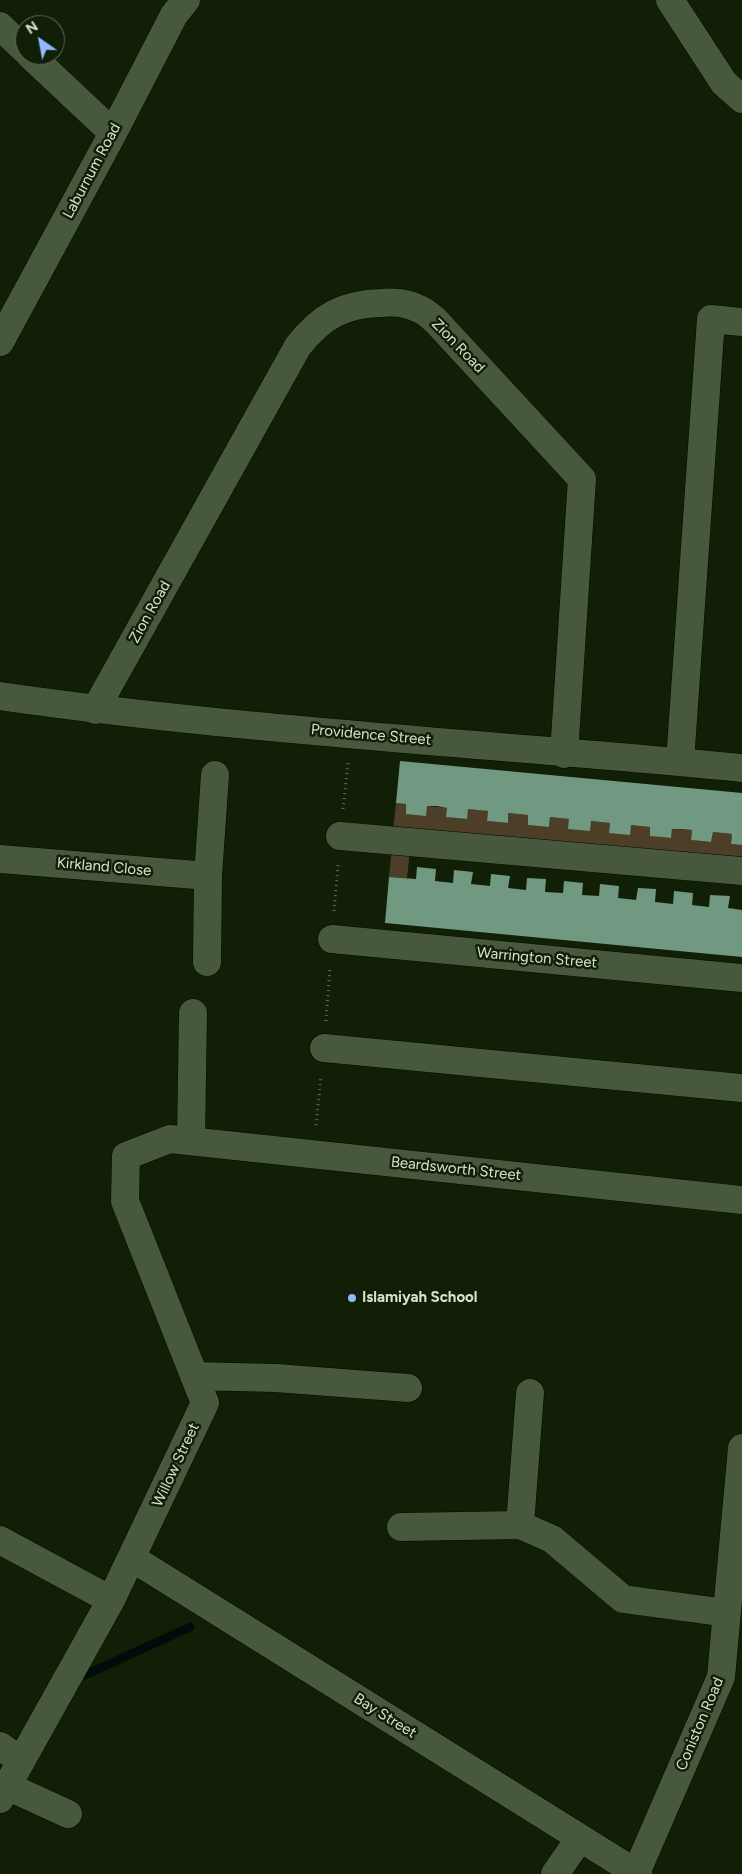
<!DOCTYPE html>
<style>
body{margin:0}
#map{position:relative;width:742px;height:1874px;overflow:hidden;background:#121f07;font-family:Figtree,sans-serif}
canvas{display:block}
.north{position:absolute;left:15px;top:15px;width:50px;height:50px;box-sizing:border-box;background:#121f07;border:1px solid #616d58;border-radius:50%;rotate:327deg;font-size:14px;font-weight:700;line-height:20px;text-align:center;color:#d7e1d1}
.north::after{content:'';display:block;margin:auto;width:18px;height:22px;background:#90b8fd;clip-path:polygon(50% 0,100% 100%,50% 72%,0 100%)}
</style>
<div id="map">
<canvas width="742" height="1874"></canvas>
<div class="north">N</div>
</div>
<script>
const ctx = document.querySelector('canvas').getContext('2d');
ctx.lineJoin = 'round';
function fill(path, color) { ctx.fillStyle = color; ctx.fill(path, 'evenodd'); }
function stroke(path, color, width, dash) { ctx.strokeStyle = color; ctx.lineWidth = width; ctx.lineCap = dash ? 'butt' : 'round'; ctx.setLineDash(dash || []); ctx.stroke(path); }
function drawText(font, color, halo, rows, align = 'center') {
  ctx.font = font + ' Figtree,sans-serif'; ctx.lineWidth = 5; ctx.setLineDash([]); ctx.textBaseline = 'middle'; ctx.strokeStyle = halo; ctx.fillStyle = color; for (const [text, x, y, turn = 0] of rows) {
    ctx.save(); ctx.translate(x, y); ctx.rotate((+turn || 0) * Math.PI / 180); ctx.textAlign = isNaN(turn) ? turn : align; if (halo) ctx.strokeText(text, 0, 0); ctx.fillText(text, 0, 0); ctx.restore();
  }
}
fill(new Path2D(`
 M396,803L406,804V814H415L427,806L447,808V817L466,819L468,809L488,811L487,821L507,823L508,813L528,815V825L549,827L550,817L610,823L609,833L631,825L650,827V836L671,838L672,829L692,830L691,840L711,842L713,832L732,834L731,844L742,845V865L393,832Z
 M392,848L410,849L407,878L389,877Z`), '#4d3f27');
stroke(new Path2D(`
 M85,1675L190,1627`), '#000c09', 9);
fill(new Path2D(`
 M400,761L742,793V845L731,844L732,834L713,832L711,842L691,840L692,830L681,829H672L671,838L650,836V827L631,825L630,835L609,833L610,823L591,821L590,831L568,829L569,819L550,817L549,827L528,825V815L508,813V823L487,821L488,811L477,810L468,809L467,819L446,817L447,808L437,806H427L426,816L406,814V804L396,803Z
 M417,867L436,869L435,881L453,883L454,870L473,872L471,884L490,886L491,874L510,876L508,888L526,890L527,878L546,879L545,892L563,893L564,881L583,883L582,895L599,896L600,884L619,886L618,898L636,900L638,888L656,889L655,902L673,904L674,891L693,893L692,905L709,907L710,895L730,896L728,908L742,910V957L385,923L389,877L416,879Z`), '#719881');
const minor = new Path2D(`
 M670,0L724,83L742,99
 M0,26L25,50
 M30,55L113,133
 M0,342L113,133L174,15L186,0
 M0,696C245,731 495,744 742,768
 M95,710L298,346C322,316 343,304 381,303C393,302 408,303 419,309C425,311 430,316 435,320L582,479L564,754
 M680,762L711,319L742,322
 M340,836L742,871
 M0,859L208,876L207,962
 M208,876L215,775
 M332,939L742,978
 M324,1048L742,1088
 M191,1141L193,1013
 M194,1376L276,1378L408,1388
 M520,1525L530,1393
 M401,1527L520,1525L552,1539L623,1599L727,1613
 M0,1540L111,1600
 M132,1558L638,1874
 M0,1746L21,1761
 M7,1786L68,1814
 M0,1799L111,1600L205,1403L125,1201L126,1156L170,1139L742,1200
 M636,1873L721,1677L742,1448
 M555,1874L580,1838`);
stroke(minor, '#010900', 29);
stroke(new Path2D(`
 M343,809L348,763
 M334,911L338,865
 M326,1021L330,967
 M316,1125L321,1077`), '#626e59', 3, [1, 4]);
stroke(minor, '#48583d', 28);
for (const [x, y, r, color] of [
 [352,1298,5,"#90b8fd"]
]) { const dot = new Path2D(); dot.arc(x, y, r, 0, 2 * Math.PI); ctx.fillStyle = color; ctx.fill(dot); stroke(dot, '#121f07', 2); }
drawText('15px', '#d7e1d1', '#121f07', [
 ["Laburnum Road",92,171,-62],
 ["Zion Road",458,346,46],
 ["Zion Road",150,612,-61],
 ["Providence Street",371,735,5],
 ["Kirkland Close",104,867,5],
 ["Warrington Street",537,958,5],
 ["Beardsworth Street",456,1169,6],
 ["Willow Street",176,1465,-65],
 ["Bay Street",385,1716,32],
 ["Coniston Road",700,1724,-67]
]);
drawText('bold 15px', '#d7e1d1', '#121f07', [
 ["Islamiyah School",362,1298]
], 'left');
</script>
